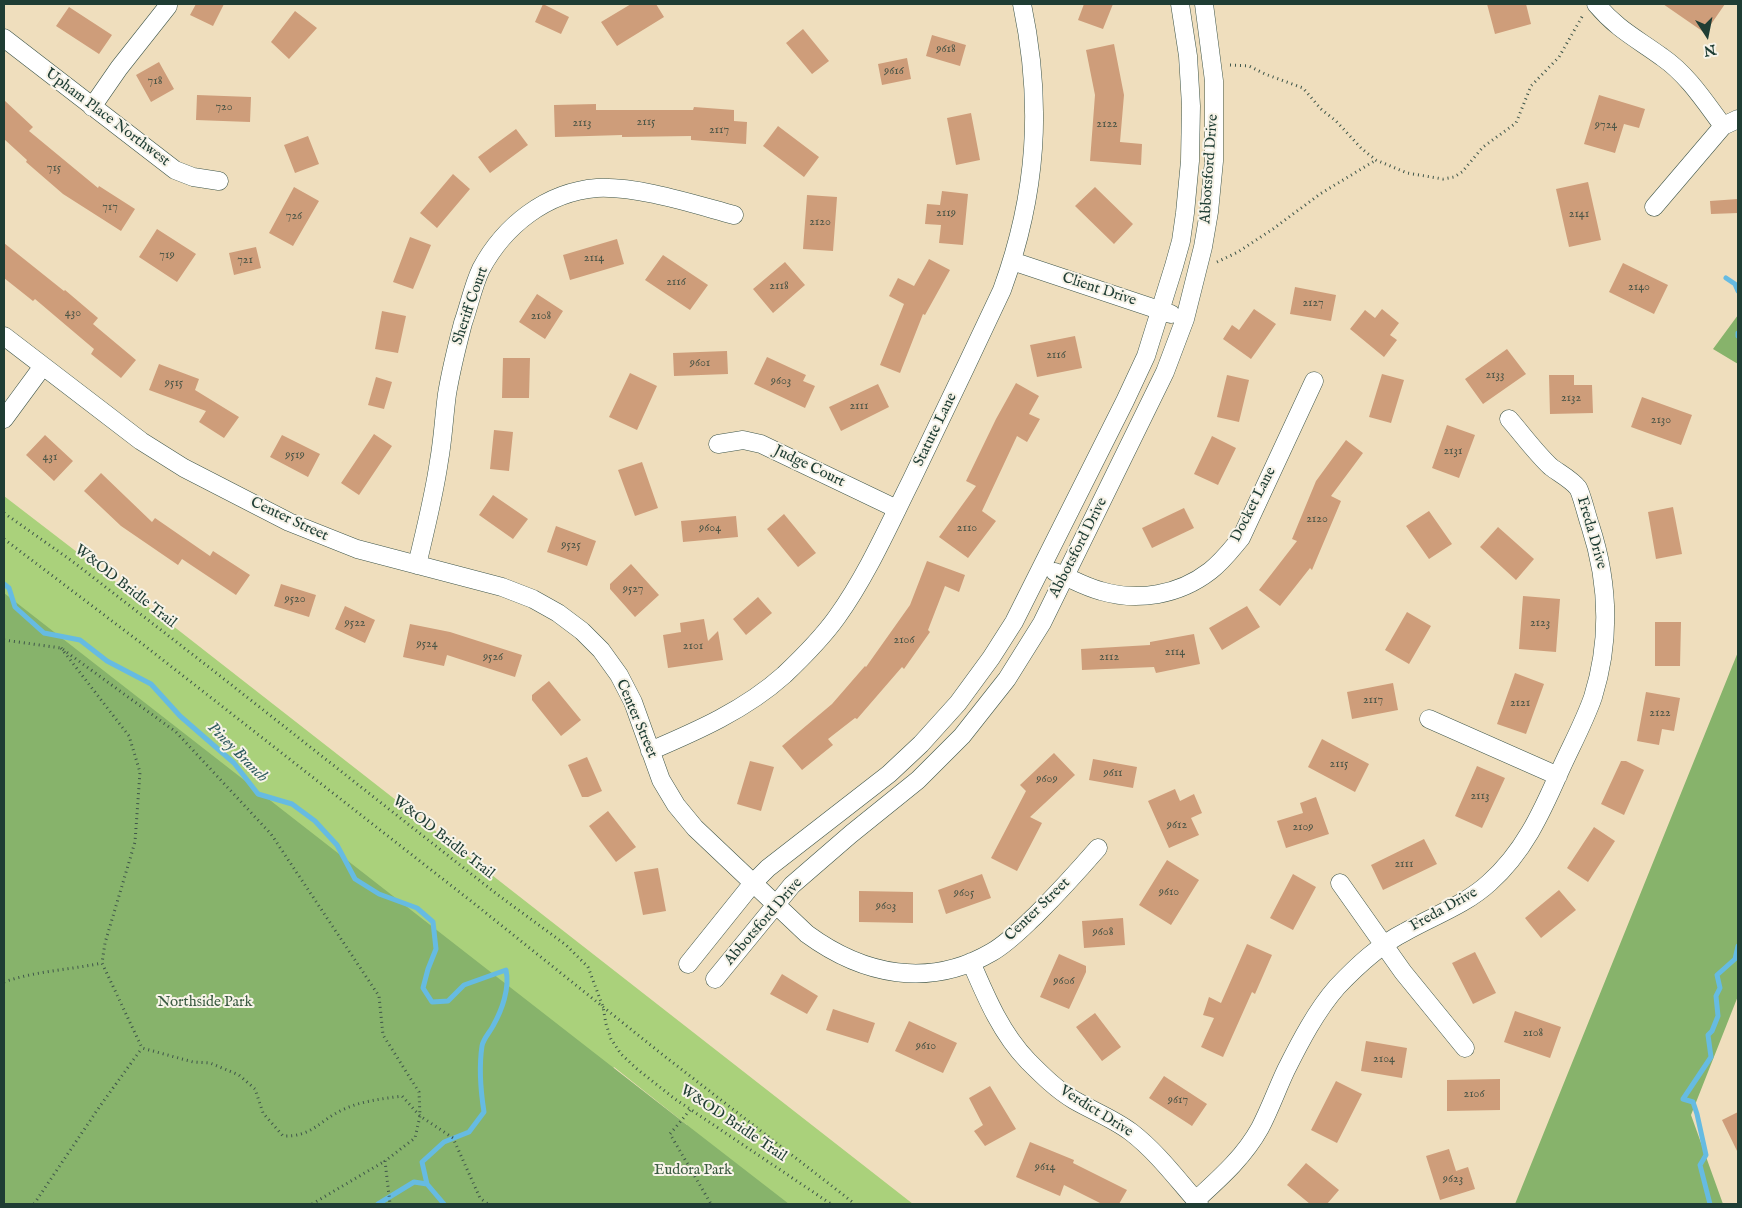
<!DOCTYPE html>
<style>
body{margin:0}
#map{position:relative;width:1742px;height:1208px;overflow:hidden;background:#efdebd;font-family:"IM FELL English",serif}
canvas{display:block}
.frame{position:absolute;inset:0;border:5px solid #1f3d34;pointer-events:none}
.north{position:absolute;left:1682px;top:10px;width:50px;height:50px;-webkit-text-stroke:4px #f7f3e8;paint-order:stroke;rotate:169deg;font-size:14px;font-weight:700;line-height:20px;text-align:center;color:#1f3d34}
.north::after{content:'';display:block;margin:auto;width:18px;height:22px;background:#1f3d34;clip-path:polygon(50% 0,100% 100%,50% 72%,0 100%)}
</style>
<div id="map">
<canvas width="1742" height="1208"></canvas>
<div class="frame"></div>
<div class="north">N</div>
</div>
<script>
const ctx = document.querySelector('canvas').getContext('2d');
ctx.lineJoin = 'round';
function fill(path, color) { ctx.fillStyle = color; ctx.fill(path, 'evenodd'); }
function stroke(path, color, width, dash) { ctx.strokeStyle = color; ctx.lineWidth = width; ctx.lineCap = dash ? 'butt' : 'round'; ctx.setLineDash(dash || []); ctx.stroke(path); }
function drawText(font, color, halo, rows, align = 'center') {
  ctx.font = font + ' "IM FELL English",serif'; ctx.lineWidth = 4; ctx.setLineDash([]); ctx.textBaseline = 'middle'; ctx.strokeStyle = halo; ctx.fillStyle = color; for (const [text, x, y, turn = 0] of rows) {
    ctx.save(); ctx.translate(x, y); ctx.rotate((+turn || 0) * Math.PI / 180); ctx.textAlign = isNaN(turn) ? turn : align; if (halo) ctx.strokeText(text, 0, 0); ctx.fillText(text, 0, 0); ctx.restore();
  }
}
fill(new Path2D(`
 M4,496L168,622L913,1204H630L687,1125L614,1067L573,1125L4,1204Z`), '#aad17b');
fill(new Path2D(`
 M1738,315V364L1713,349Z
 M4,593L687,1125L789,1204H4Z
 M1738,652V996L1691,1115L1723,1204H1515Z`), '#87b36b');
stroke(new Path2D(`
 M1726,278L1735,284L1738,291
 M1738,333V336
 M4,584L9,588L15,607L44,633L80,640L107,661L151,684L180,716L234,763L258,794L292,804L315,821L337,845L355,879L379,894L417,908L433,922L436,949L428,969L423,988L432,1002L448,1001L464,985L506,970C510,988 502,1010 493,1026C490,1032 483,1039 482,1046C479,1066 481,1093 484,1112L469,1132L444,1142L422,1162L427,1184L444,1204
 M378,1204L414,1182L427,1184
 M1710,1204L1700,1165L1706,1155L1697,1114L1693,1102L1683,1099L1711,1057L1708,1035L1712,1031L1718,1016L1716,996L1720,988L1717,975L1735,959L1738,946`), '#66bbe2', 5);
fill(new Path2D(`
 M196,4H224L213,26L190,15Z
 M543,4L569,17L561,34L535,22Z
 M631,4H656L664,17L617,46L601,22Z
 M1084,4H1113L1103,29L1078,20Z
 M1487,4H1526L1531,24L1495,34Z
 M1663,4H1725L1705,33Z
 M69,7L112,35L99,54L56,26Z
 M295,11L317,28L289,59L271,42Z
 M803,29L829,61L812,74L786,43Z
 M932,35L966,45L960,66L926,56Z
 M1114,44L1124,95L1120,142L1142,144L1141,165L1090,161L1095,95L1086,50Z
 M907,58L911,79L882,85L878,64Z
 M159,62L174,89L151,102L136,75Z
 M197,95L251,97L250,122L196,120Z
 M1599,95L1645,109L1639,128L1624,124L1615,153L1584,144Z
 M4,100L33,127L29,131L98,188L99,186L135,209L121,231L63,194L26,162L27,160L4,139Z
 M596,104V110H693L694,107L734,110V121L747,122L746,144L691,140V136L622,137V135L555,137L554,105Z
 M971,113L980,160L956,165L947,118Z
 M778,126L819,157L804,177L763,146Z
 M516,129L528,145L490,173L478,157Z
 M308,136L319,164L295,173L284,145Z
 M453,174L470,189L437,228L420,213Z
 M1588,182L1601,240L1569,247L1556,189Z
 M294,187L319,201L293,246L269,233Z
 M1095,187L1133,224L1114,244L1075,206Z
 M942,191L968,194L963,245L939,243L941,225L925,224L927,204L940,205Z
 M807,195L837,197L833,251L803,249Z
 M1738,199V213L1711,214L1710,201Z
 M157,229L196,254L177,282L139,257Z
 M410,237L431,245L413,289L393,282Z
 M617,239L624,264L570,280L563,255Z
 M4,243L64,291L65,290L98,318L93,324L136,360L121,378L91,354L94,349L35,299L33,301L4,278Z
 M256,247L261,268L234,275L229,253Z
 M663,255L708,285L690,310L645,280Z
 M929,259L950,270L925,315L923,314L900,373L880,365L904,304L889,296L898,278L914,286Z
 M785,262L805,285L773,313L753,289Z
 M1623,263L1668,285L1654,314L1609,292Z
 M1295,287L1336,295L1331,321L1290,314Z
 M537,294L563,311L545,339L519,322Z
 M1254,309L1276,324L1251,359L1223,339L1232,325L1239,330Z
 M1382,309L1399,323L1390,335L1397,340L1384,357L1350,329L1365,310L1375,318Z
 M382,311L406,316L398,353L375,349Z
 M1075,336L1082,368L1037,377L1030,345Z
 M1507,349L1526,374L1483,404L1465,379Z
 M727,351L728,374L674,376L673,353Z
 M767,357L806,375L803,381L815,386L805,408L754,384Z
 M503,358H530L529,398H502Z
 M159,364L199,379L195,390L239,417L224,438L199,422L206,411L149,390Z
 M630,373L657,386L637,430L609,417Z
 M1382,374L1404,380L1391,423L1369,417Z
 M1227,375L1249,380L1239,422L1217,417Z
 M1549,375H1574V385H1592L1593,413L1550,414Z
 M376,377L392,382L384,409L368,405Z
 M1016,383L1039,396L1029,414L1040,419L1027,442L1017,436L982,511L996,521L968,558L939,537L976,486L966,481L996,419Z
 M878,384L889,407L841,431L829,407Z
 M1642,397L1692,415L1681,445L1631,427Z
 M1447,425L1475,435L1459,478L1432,468Z
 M494,430L513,432L509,471L490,469Z
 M374,434L392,446L359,495L341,483Z
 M45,435L73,461L54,481L26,455Z
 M282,435L320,454L308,477L270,457Z
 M1212,436L1236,448L1218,485L1194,474Z
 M1346,440L1363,453L1331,496L1341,501L1312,570L1310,568L1280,606L1259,590L1297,541L1292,539L1316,481Z
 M642,462L658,508L635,516L618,470Z
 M101,473L152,522L155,518L210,556L213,551L250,575L236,595L182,559L178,565L121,526L84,491Z
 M493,495L528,519L513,539L479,515Z
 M1673,507L1682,554L1656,559L1648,512Z
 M1184,508L1194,528L1152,548L1142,528Z
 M1429,511L1452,544L1429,559L1406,526Z
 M784,514L816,553L798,567L767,529Z
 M736,516L738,537L683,542L681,521Z
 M556,526L596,541L587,566L547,552Z
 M1498,527L1534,559L1516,580L1480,547Z
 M927,561L965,575L959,592L945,586L928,630L930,632L904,669L902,667L857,719L855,718L828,739L833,745L802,770L782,746L832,704L865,666L866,667L910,605Z
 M631,564L659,595L635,617L610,589V584Z
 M281,584L316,595L309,617L274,606Z
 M1523,596L1560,599L1556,652L1519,649Z
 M758,597L772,613L746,635L733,619Z
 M345,606L375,620L365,643L335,629Z
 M1247,606L1260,627L1222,650L1209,628Z
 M1407,612L1431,626L1409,664L1385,650Z
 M704,619L708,641L718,631L723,660L668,668L663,635L681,632L680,623Z
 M1655,622H1681L1680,666H1655Z
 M410,624L450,632L522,655L515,677L447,655L444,666L403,657Z
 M1194,634L1200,664L1156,673L1154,667L1082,670L1081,649L1150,645V642Z
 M1515,673L1544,684L1526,734L1497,724Z
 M549,681L581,720L561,736L532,700V695Z
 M1393,683L1398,710L1352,719L1347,692Z
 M1646,692L1680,698L1674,731L1662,729L1659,745L1637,741Z
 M1322,739L1369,764L1355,792L1308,767Z
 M1054,753L1075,775L1030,817L1042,823L1017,871L991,858L1026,791L1020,785Z
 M587,757L602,791L588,797H582L568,765Z
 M1093,759L1137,767L1133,788L1089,780Z
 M750,761L774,767L761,811L737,804Z
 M1621,761H1626L1644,770L1624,815L1601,804Z
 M1477,766L1505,778L1482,828L1455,816Z
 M1175,789L1180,801L1194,794L1202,813L1191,818L1199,835L1169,848L1148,801Z
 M1316,797L1329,834L1286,848L1277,821L1303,813L1300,803Z
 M608,811L636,847L616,862L589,826Z
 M1594,827L1615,841L1588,882L1567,868Z
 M1424,839L1437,864L1383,890L1371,865Z
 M1167,860L1199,880L1171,925L1139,905Z
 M658,868L666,911L643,915L634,872Z
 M982,874L991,898L946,914L938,890Z
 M1293,874L1316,887L1293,930L1270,918Z
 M1559,890L1576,910L1541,938L1525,918Z
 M859,891L913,892V923L859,922Z
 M1123,918L1125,945L1084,948L1082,921Z
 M1247,944L1272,955L1255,994L1252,992L1223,1057L1201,1047L1214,1018L1203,1015L1209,997L1221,1003Z
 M1475,952L1496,993L1473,1004L1452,963Z
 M1059,954L1086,966V972L1069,1009L1040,997Z
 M782,974L818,996L807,1014L770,994Z
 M833,1009L875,1023L868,1043L826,1030Z
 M1515,1011L1561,1027L1550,1058L1504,1042Z
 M1095,1013L1121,1047L1102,1061L1076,1027Z
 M909,1021L957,1043L943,1073L895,1051Z
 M1366,1041L1407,1048L1402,1078L1361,1071Z
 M1164,1076L1207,1104L1192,1126L1149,1098Z
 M1500,1079V1110L1447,1111V1080Z
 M1336,1081L1362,1094L1337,1143L1311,1130Z
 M990,1086L1016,1129L985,1146L974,1131L983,1125L969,1098Z
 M1738,1112V1153L1722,1120Z
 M1030,1142L1074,1160L1073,1163L1127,1190L1119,1204H1102L1064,1185L1060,1196L1016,1177Z
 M1449,1149L1456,1171L1468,1167L1475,1189L1440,1200L1426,1156Z
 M1306,1163L1339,1190L1327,1204H1310L1287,1185Z`), '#ce9d7a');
const minor = new Path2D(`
 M1596,4C1618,30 1636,38 1662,57C1688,75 1705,102 1723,126
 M4,38L175,170L193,177L219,181
 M92,107L119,68L168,6
 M1654,207L1723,126L1738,119
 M1012,261L1171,314
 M4,336L141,441L184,468L289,522L357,549L502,587L533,599L558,613L582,631L601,650L619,675L633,702L661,780L676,805L695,828L807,934C863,975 929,989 992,952C1009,942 1022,928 1036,915C1058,893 1078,871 1098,848
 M4,419L43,366
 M718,444L743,440L761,444L897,509
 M417,565C425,531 434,496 439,461C443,439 444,416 447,394C451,370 457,346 463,323C469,306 473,286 481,269C504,226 546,192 597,188C638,186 693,204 734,215
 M1055,572C1070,578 1085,587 1101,591C1138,602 1179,595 1210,571C1222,562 1231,550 1241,538L1314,381
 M1429,719L1558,776
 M650,751C697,731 745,710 784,675C803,657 822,638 837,617C867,575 888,527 911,481C942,417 972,354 1002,290C1037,194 1043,104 1022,4
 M1340,883L1403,972L1465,1048
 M971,962C986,997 1001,1033 1028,1061C1042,1075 1057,1090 1074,1100C1093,1111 1114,1119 1131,1132C1157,1152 1177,1179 1199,1204
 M688,964L753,883L768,868L889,774L921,744L958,703L991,658L1014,622L1125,401L1146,356L1174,266L1181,241L1185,213L1190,161L1191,106L1188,56L1180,4
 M715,979L792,885L851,834L918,780L962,736L1007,679L1042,623L1165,372L1185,319L1203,247L1209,212L1214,161V81L1204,4
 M1196,1200C1220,1178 1244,1157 1260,1128C1270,1109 1277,1089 1286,1070C1300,1042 1316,1011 1337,987C1357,966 1379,945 1405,932C1433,916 1465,905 1489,883C1523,853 1541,814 1559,773C1570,748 1584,723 1593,697C1611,639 1609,583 1590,525C1587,517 1582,495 1578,488C1572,480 1559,473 1551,467C1536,453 1523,435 1509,419`);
stroke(minor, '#3e5549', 19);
stroke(new Path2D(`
 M1230,65L1249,66L1265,74L1303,88L1321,109L1336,121L1362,149L1376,160L1407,173L1443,179L1454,177L1462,172L1483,147L1516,123L1531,86L1559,57L1583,15
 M1217,262L1238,252L1273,229L1320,194L1376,160
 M4,513L72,561L210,668L498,895L566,945L588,967L603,1007L606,1024L611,1039L621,1054L637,1069L675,1099L831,1204
 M4,539L145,646L476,905L663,1055L855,1204
 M4,640L61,648L176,732L271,834L379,996L383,1035L419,1092L420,1116L415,1138L385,1161L390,1204
 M61,648L129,736L140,772L135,842L105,943L102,963L142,1048L193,1062L210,1063L239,1075L255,1089L263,1113L283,1136C312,1137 319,1121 342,1110C361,1101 381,1099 402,1096L420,1116L453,1138L480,1198L488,1204
 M4,982C35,971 69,970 102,963
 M690,1110L670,1134L711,1204
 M34,1204L100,1106L142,1048
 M312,1204L385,1161`), '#3e5549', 3, [1, 4]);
stroke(minor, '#fff', 18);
drawText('12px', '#4b5546', null, [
 ["9618",946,50],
 ["9616",894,72],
 ["718",155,82],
 ["720",224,108],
 ["2115",646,123],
 ["2113",582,124],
 ["2122",1107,125],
 ["9724",1606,126],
 ["2117",719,131],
 ["715",54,169],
 ["717",110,208],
 ["2119",946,214],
 ["2141",1579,215],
 ["726",294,217],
 ["2120",820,223],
 ["719",167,256],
 ["2114",594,259],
 ["721",245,261],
 ["2116",676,283],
 ["2118",779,287],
 ["2140",1639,288],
 ["2127",1313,304],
 ["430",73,314],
 ["2108",541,317],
 ["2116",1056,356],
 ["9601",700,364],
 ["2133",1495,376],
 ["9603",781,382],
 ["9515",174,384],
 ["2132",1571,399],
 ["2111",859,407],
 ["2130",1661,421],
 ["2131",1453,452],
 ["9519",295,456],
 ["431",50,458],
 ["2120",1317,520],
 ["9604",710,529],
 ["2110",967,529],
 ["9525",571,546],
 ["9527",633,590],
 ["9520",295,600],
 ["9522",355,624],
 ["2123",1540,624],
 ["2106",904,641],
 ["9524",427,645],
 ["2101",693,647],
 ["2114",1175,653],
 ["9526",493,658],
 ["2112",1109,658],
 ["2117",1373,701],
 ["2121",1520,704],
 ["2122",1660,714],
 ["2115",1339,765],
 ["9611",1113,774],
 ["9609",1047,780],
 ["2113",1480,797],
 ["9612",1177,826],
 ["2109",1303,828],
 ["2111",1404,865],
 ["9610",1169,893],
 ["9605",964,894],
 ["9603",886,907],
 ["9608",1103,933],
 ["9606",1064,982],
 ["2108",1533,1034],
 ["9610",926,1047],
 ["2104",1384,1060],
 ["2106",1474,1095],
 ["9617",1178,1101],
 ["9614",1045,1168],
 ["9623",1453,1180]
]);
drawText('15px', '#1f3d34', '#f7f3e8', [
 ["Upham Place Northwest",107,118,37],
 ["Abbotsford Drive",1210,169,-86],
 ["Client Drive",1099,290,18],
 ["Sheriff Court",471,306,-71],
 ["Statute Lane",936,430,-64],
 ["Judge Court",809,467,26],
 ["Docket Lane",1254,505,-63],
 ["Center Street",289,520,25],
 ["Freda Drive",1591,533,74],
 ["Abbotsford Drive",1079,548,-63],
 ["W&OD Bridle Trail",125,587,38],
 ["Center Street",636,719,67],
 ["W&OD Bridle Trail",443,838,38],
 ["Center Street",1038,910,-44],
 ["Freda Drive",1444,910,-29],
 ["Abbotsford Drive",764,922,-49],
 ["Verdict Drive",1096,1112,32],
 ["W&OD Bridle Trail",733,1124,34]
]);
drawText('15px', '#3b5b42', '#f7f3e8', [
 ["Northside Park",205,1003],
 ["Eudora Park",693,1171]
]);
drawText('italic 16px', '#315c60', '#f7f3e8', [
 ["Piney Branch",237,753,45]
]);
</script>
